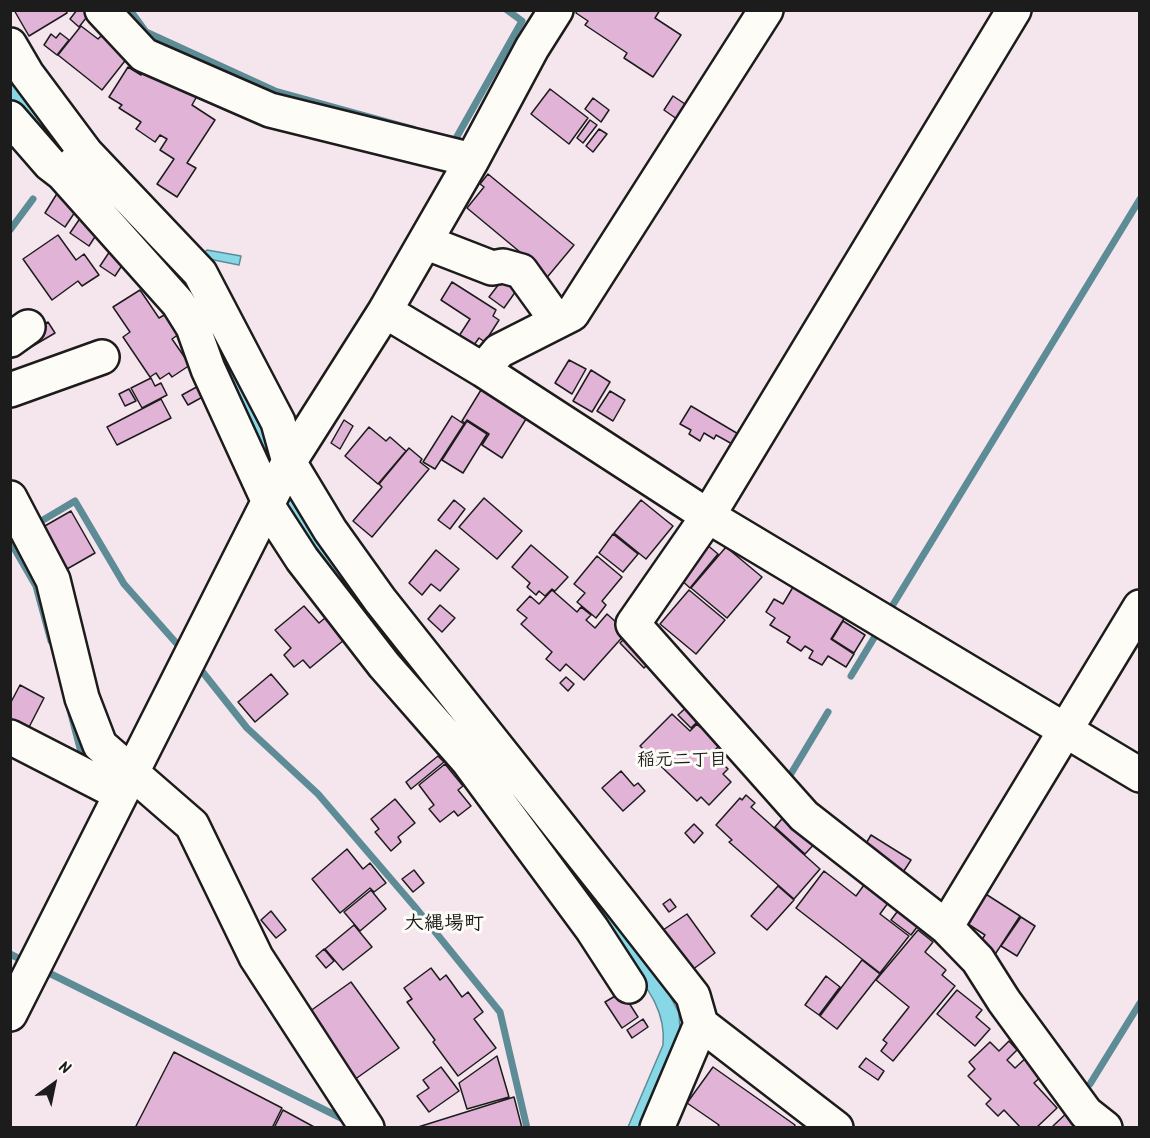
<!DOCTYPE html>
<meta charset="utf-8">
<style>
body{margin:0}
#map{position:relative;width:1150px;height:1138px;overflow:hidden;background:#f5e6ed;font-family:Kalam,sans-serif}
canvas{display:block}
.frame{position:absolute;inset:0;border:12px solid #1c1c1c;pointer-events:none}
.north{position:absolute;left:24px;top:1054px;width:60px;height:60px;-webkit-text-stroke:4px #fdfcf7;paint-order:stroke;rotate:33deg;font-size:16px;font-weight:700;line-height:24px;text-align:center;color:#1c1c1c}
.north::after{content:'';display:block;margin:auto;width:21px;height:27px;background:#1c1c1c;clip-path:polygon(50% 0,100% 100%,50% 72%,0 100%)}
</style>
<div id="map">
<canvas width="1150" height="1138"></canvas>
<div class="frame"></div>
<div class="north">N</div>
</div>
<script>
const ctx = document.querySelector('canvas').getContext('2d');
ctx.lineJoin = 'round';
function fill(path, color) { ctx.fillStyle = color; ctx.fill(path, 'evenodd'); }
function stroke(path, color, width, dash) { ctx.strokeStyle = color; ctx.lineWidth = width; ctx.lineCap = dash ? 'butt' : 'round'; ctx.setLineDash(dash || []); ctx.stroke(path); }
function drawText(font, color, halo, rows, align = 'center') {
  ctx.font = font + ' Kalam,"Klee One",sans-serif'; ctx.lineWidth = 6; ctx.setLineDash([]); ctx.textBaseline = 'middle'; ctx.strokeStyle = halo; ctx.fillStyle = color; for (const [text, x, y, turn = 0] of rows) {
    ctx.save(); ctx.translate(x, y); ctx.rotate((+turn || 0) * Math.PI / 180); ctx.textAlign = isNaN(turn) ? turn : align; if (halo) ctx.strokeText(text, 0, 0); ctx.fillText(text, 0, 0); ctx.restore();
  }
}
const water = new Path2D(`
 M10,69L181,271L207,250L241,256L239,265L204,258L215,324L266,435L271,463L309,530L374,620L483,751L588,883L601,909L629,941L670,996L679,1013L680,1029L678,1045L643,1127H628L663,1045C667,1005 639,979 618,949L366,629L289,510L264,463L198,318L15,108L11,101Z`);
fill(water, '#88d7e7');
stroke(water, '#5d8c96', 1.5);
stroke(new Path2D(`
 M130,10L146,32L275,91L413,129
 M450,139L455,140L522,21L507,10
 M10,230L33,199
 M33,526L75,501L124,584L178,645
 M10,541L36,586L51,641
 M891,608L1140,199
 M201,670L247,728L318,794L415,907L500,1012L527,1128
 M851,676L877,633
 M70,710L81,752L95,761
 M789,777L828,712
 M10,954L22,960
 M51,974L347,1121
 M1090,1084L1140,1003`), '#5d8c96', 7);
const building = new Path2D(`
 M14,10H66L67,13L29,36Z
 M77,10H87L90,13L79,27L70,19Z
 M577,10H660L655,18L681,35L653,77L624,58L627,53L585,25L588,21L576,13Z
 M81,26L98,39L101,36L128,57L102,90L58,55Z
 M60,33L69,40L57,55L44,45L51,34L56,38Z
 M128,67L141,75L144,70L165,83L169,77L197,96L192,105L215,120L187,163L196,168L177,197L157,184L174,159L160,150L167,139L160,135L155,142L136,129L141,122L119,108L122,105L109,97Z
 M550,89L588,118L569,144L531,114Z
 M673,96L694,110L684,124L664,110Z
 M593,98L609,110L601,122L585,109Z
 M590,120L597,125L583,143L577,138Z
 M599,129L607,134L593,152L586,146Z
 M488,174L574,245L544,281L526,257L467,208L484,187L480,184Z
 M58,192L79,206L65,227L45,213Z
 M83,214L102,226L89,246L70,233Z
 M58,235L76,260L84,254L99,275L82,286L78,281L52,300L23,259Z
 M112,248L127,258L115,276L100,266Z
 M502,280L516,291L504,308L489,297Z
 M452,282L496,310L493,316L499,320L485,342L479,338L474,345L459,336L470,319L441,300Z
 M140,290L159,318L166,314L179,334L172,339L190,365L172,377L169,373L160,379L156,373L150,377L123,337L130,332L113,307Z
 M48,322L55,333L21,353L15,342Z
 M569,360L586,369L572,394L555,383Z
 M591,370L610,382L592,412L573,401Z
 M151,378L155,386L161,383L167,395L142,408L131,388Z
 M202,384L208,394L188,405L182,395Z
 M129,389L136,401L125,406L119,394Z
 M481,390L526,419L502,458L482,445L489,434L467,420L465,423L462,421Z
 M610,391L625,400L613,421L597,411Z
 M161,399L171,418L117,445L107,427Z
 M691,406L740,435L734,445L716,435L714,439L704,433L700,441L689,434L691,430L680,424Z
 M452,416L464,424L435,469L423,462Z
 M344,420L353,426L340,449L331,443Z
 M467,421L487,434L463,473L442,460Z
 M369,427L386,441L390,437L406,451L378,484L345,456Z
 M409,448L422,459L420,462L429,469L372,537L353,521L382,487L379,484Z
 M484,498L522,531L497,559L459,527Z
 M454,500L465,509L450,529L438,520Z
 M641,500L673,526L646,559L614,533Z
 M71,511L95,553L60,573L50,555L57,551L43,527Z
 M613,534L638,554L623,572L599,553Z
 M706,544L718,554L690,588L678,577Z
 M531,545L568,577L555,591L552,589L545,596L539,591L536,595L527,587L530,583L512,567Z
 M726,547L762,577L727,618L691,588Z
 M436,550L459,569L440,591L431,584L422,595L409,583Z
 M597,556L622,577L602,601L606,605L596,618L577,602L585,593L574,584Z
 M796,582L847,614L831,639L854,654L846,667L828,656L822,665L809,658L813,651L805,646L801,651L787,642L790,637L770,625L775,618L766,612L774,599L783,604Z
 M552,590L577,612L581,607L591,615L586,620L595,628L607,614L627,632L584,680L566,664L560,671L546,659L552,652L521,624L527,618L517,610L530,596L539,604Z
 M689,590L725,620L696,654L660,624Z
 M440,605L455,618L442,632L428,619Z
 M304,606L319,623L325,618L344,640L310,668L303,660L294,667L284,655L291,648L275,630Z
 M843,621L865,635L854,653L832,639Z
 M628,635L652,660L644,668L620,643Z
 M271,674L288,694L255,722L238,702Z
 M566,677L574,684L568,691L560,683Z
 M20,685L44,698L25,735L10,727V704Z
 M690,704L703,716L691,728L678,715Z
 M672,714L690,731L697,724L700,727L704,722L718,736L714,740L719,746L712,753L728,769L723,774L731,782L709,805L701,797L697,801L640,746Z
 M438,756L444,762L411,789L406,782Z
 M445,764L463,786L458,790L471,806L458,816L454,811L440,822L429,809L434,805L419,785Z
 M621,771L634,786L638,783L645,791L623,811L602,788Z
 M746,795L755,803L751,807L820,869L794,899L729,842L732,840L716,825L740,798L742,800Z
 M395,799L415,823L398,837L401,842L391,851L375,832L379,829L371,819Z
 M787,813L818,840L805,854L775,827Z
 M694,824L703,833L694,843L685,833Z
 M871,835L911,860L900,877L861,852Z
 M347,849L363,869L370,863L386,883L374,892L370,888L340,913L312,879Z
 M414,870L424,883L413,892L402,879Z
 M824,871L856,896L864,885L888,903L880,914L909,936L880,973L796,908Z
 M778,886L794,900L767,930L751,916Z
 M371,890L386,909L360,931L344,912Z
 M981,891L1020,916L994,956L978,945L985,935L962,920Z
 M670,899L676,907L669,912L663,904Z
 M903,904L923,919L911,935L891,920Z
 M271,911L286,930L276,938L261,920Z
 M687,914L715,953L692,970L663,930Z
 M1021,917L1035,926L1017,956L1001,946Z
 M354,925L372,947L343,970L325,949Z
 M918,930L933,942L925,952L946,970L942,975L955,986L893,1061L881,1051L887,1043L883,1040L909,1007L876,980Z
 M324,949L334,961L326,968L316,956Z
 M862,960L880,974L837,1029L820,1016Z
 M431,968L440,980L446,975L462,997L468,992L483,1012L474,1019L496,1048L458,1076L433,1042L435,1040L407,1002L412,999L404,988Z
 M826,976L840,987L819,1015L805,1005Z
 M351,982L399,1048L354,1080L306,1014Z
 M957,990L982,1010L976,1017L990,1029L975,1046L937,1014Z
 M622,992L638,1017L622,1028L605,1002Z
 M643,1019L648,1027L632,1038L627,1030Z
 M1009,1041L1017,1050L1007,1060L1015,1068L1028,1056L1044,1074L1034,1083L1057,1108L1036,1128H1021L1004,1110L998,1116L986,1104L991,1099L968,1076L975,1069L969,1062L990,1042L999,1051Z
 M174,1052L282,1108L272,1128H135Z
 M497,1056L509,1097L467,1109L459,1083Z
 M866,1058L884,1071L878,1080L859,1067Z
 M441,1067L459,1091L429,1112L417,1096L429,1088L423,1080Z
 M713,1067L795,1125L794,1128H717L719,1125L687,1103Z
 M514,1097L522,1128H415Z
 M283,1110L316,1128H274Z
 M1070,1110L1087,1127L1055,1128L1053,1126Z`);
fill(building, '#e1b4d7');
stroke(building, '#1c1c1c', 1.5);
const minor = new Path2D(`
 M102,10L144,55L270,110L472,160
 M1014,10L708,516L633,624L804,816L946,927L978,960L1004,1001L1086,1113L1105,1128
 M10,45L27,74L86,153L200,273L278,422L289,462L330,530L380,600L622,905L693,996L701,1024L836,1128
 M10,118L50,164L63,174L78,160
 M63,174L178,303L193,327L208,369L269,502
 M425,242L492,268L503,266L521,271L557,321
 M385,311L483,370L708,516L1140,775
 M10,340L28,327
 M483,370L499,351L572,314L766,10
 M10,390L102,357
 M10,498L53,580L82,698L100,745L192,825L256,957L367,1128
 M267,505L302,559L384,665L468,761L592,929L629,986
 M10,737L121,794
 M946,927L1140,607
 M10,1014L286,467L385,311L472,160L532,48L556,10
 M657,1128L701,1024`);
stroke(minor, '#1c1c1c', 38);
stroke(minor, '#fdfcf7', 33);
drawText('bold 18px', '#1c1c1c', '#fdfcf7', [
 ["稲元二丁目",682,762]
]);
drawText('bold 20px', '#1c1c1c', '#fdfcf7', [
 ["大縄場町",444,926]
]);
</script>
